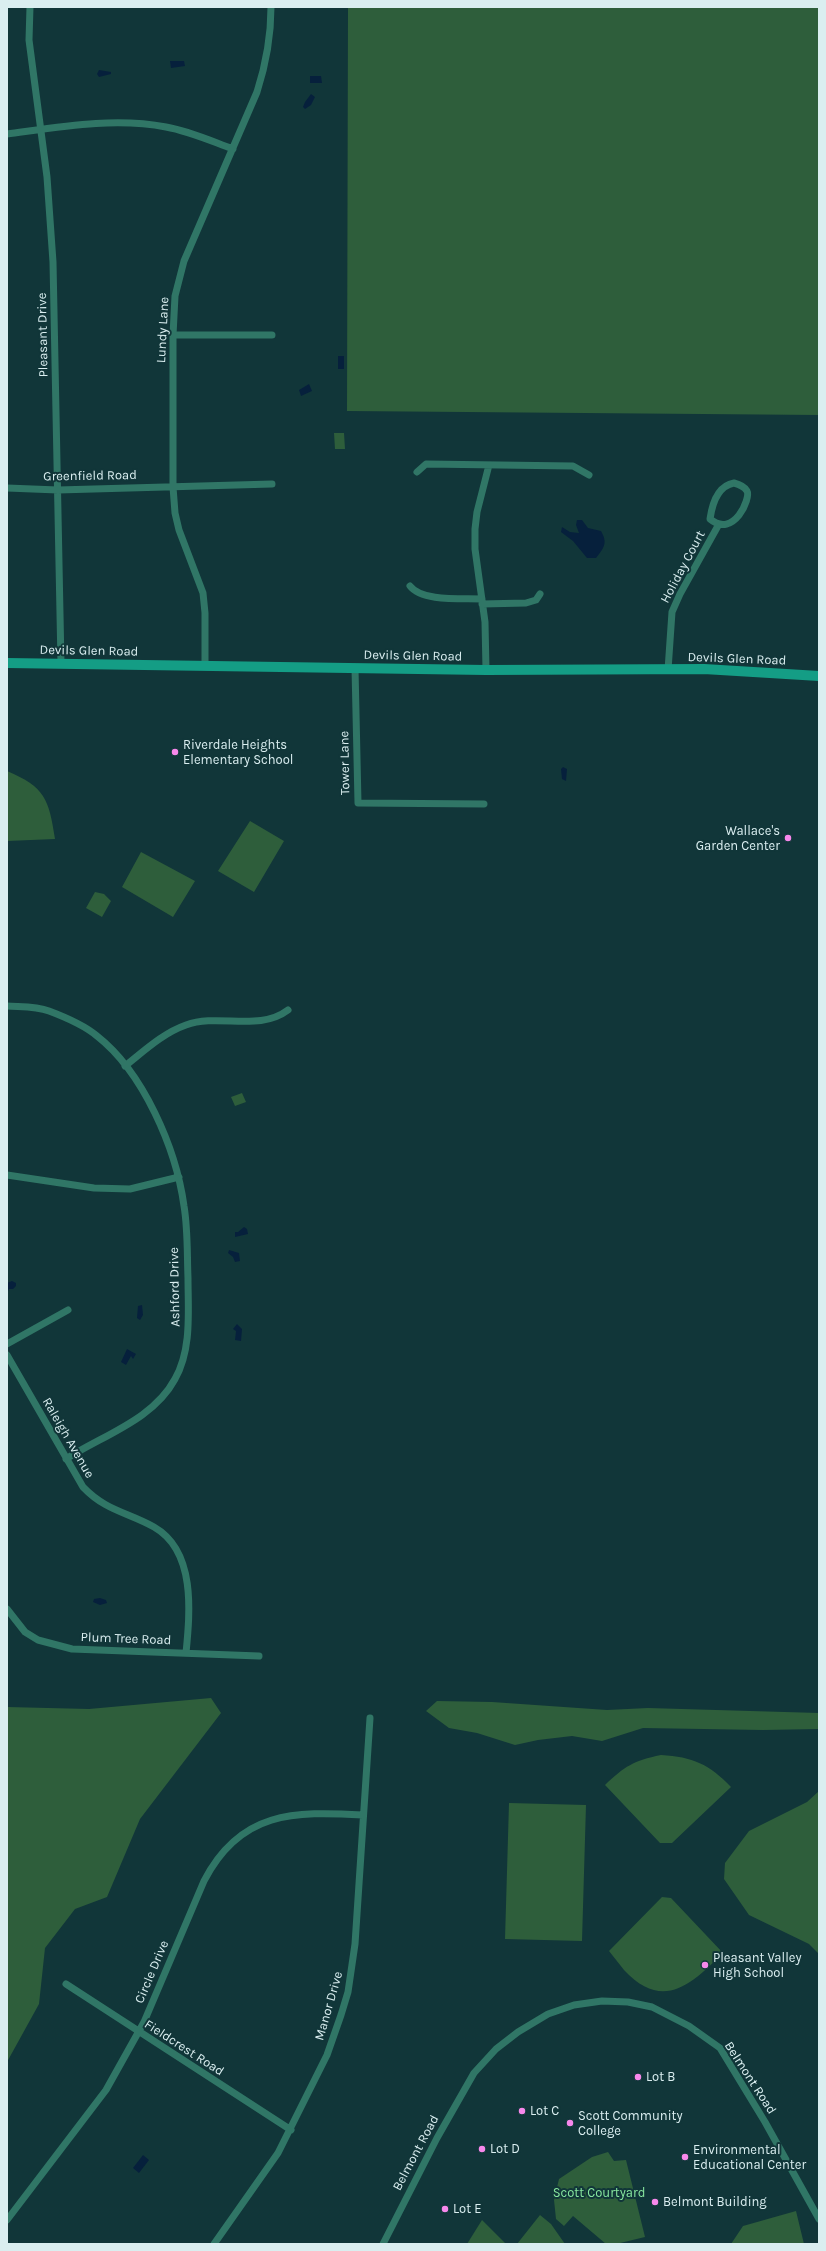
<!DOCTYPE html>
<style>
body{margin:0}
#map{position:relative;width:826px;height:2251px;overflow:hidden;background:#113639;font-family:Karla,sans-serif}
canvas{display:block}
.frame{position:absolute;inset:0;border:8px solid #daeef0;pointer-events:none}
</style>
<div id="map">
<canvas width="826" height="2251"></canvas>
<div class="frame"></div>
</div>
<script>
const ctx = document.querySelector('canvas').getContext('2d');
ctx.lineJoin = 'round';
function fill(path, color) { ctx.fillStyle = color; ctx.fill(path, 'evenodd'); }
function stroke(path, color, width, dash) { ctx.strokeStyle = color; ctx.lineWidth = width; ctx.lineCap = dash ? 'butt' : 'round'; ctx.setLineDash(dash || []); ctx.stroke(path); }
function drawText(font, color, halo, rows, align = 'center') {
  ctx.font = font + ' Karla,sans-serif'; ctx.lineWidth = 4; ctx.setLineDash([]); ctx.textBaseline = 'middle'; ctx.strokeStyle = halo; ctx.fillStyle = color; for (const [text, x, y, turn = 0] of rows) {
    ctx.save(); ctx.translate(x, y); ctx.rotate((+turn || 0) * Math.PI / 180); ctx.textAlign = isNaN(turn) ? turn : align; if (halo) ctx.strokeText(text, 0, 0); ctx.fillText(text, 0, 0); ctx.restore();
  }
}
fill(new Path2D(`
 M348,7H819V415L347,411Z
 M334,433H344L345,449H335Z
 M7,771C45,787 49,799 55,839L7,841Z
 M250,821L284,841L254,892L218,871Z
 M141,852L195,881L173,917L122,887Z
 M95,892L104,894L111,901L102,917L86,908Z
 M242,1093L246,1102L235,1106L231,1097Z
 M211,1698L221,1713L140,1819L107,1897L75,1909L45,1948L39,2004L7,2062V1707L89,1709Z
 M437,1701L492,1702L607,1710L648,1708L819,1713V1729L763,1730L643,1728L602,1741L572,1736L538,1740L515,1745L477,1733L449,1728L426,1711Z
 M661,1755C693,1757 709,1764 731,1787L672,1843H660L605,1785C625,1766 633,1761 661,1755Z
 M819,1791V1954L809,1944L749,1915L724,1879L725,1863L749,1831L807,1802Z
 M509,1803L586,1805L582,1941L505,1939Z
 M662,1897L671,1898L723,1953C692,1984 663,2012 624,1970C619,1964 614,1957 609,1951Z
 M608,2152L614,2161L626,2160L645,2237L616,2244H606L573,2216L564,2226L556,2219L554,2200L559,2179L592,2157Z
 M796,2211L804,2244H731L743,2226Z
 M540,2215L551,2224L565,2244H517Z
 M482,2220L506,2244H467Z`), '#2e5e3b');
fill(new Path2D(`
 M170,61H184L185,66L171,68Z
 M99,70L111,72V74L99,77L97,74Z
 M310,76H321L322,83H310Z
 M311,94L315,97L311,105L305,109L303,107L305,102Z
 M338,356H344V369H338Z
 M309,384L312,391L301,396L299,390Z
 M577,520H582L588,528L601,531C608,543 604,548 596,558H587L573,541L561,532L562,527L570,532L579,533L576,525Z
 M563,767L567,769L566,781L562,779L561,769Z
 M244,1227L247,1229L248,1234L235,1237V1232H238Z
 M229,1250L239,1253L240,1261L235,1262L233,1257L228,1253Z
 M12,1281L16,1283V1286L13,1289H9L7,1293V1283Z
 M142,1305L143,1315L140,1320L137,1318L138,1306Z
 M237,1324L242,1329L241,1341L235,1340L236,1331L233,1329Z
 M127,1349L136,1354L133,1359L131,1356L126,1365L121,1362Z
 M100,1598L106,1600L107,1603L100,1605L93,1602L94,1599Z
 M143,2155L149,2160L139,2173L133,2168Z`), '#06203c');
stroke(new Path2D(`
 M30,7L29,40L47,177L53,262L61,664
 M7,134C59,127 114,117 166,127C189,131 211,141 233,149
 M173,335H272
 M417,472L426,464L573,466L589,475
 M734,483C738,484 744,486 747,491C751,498 734,539 710,519C712,505 717,486 734,483Z
 M7,488L58,490L272,484
 M410,586C422,602 463,598 482,599
 M482,604L526,603L536,600L540,594
 M205,666V613L203,593L179,530L175,513L173,487V335L175,296L184,261L257,92C266,64 271,37 271,7
 M355,668L358,803L484,804
 M486,670L485,622L475,549V529L477,512L489,465
 M668,670L672,612L680,594L719,524
 M7,1006C21,1007 36,1006 49,1011C65,1017 84,1025 97,1036C143,1072 176,1148 184,1206C188,1230 187,1254 188,1278C188,1311 192,1349 175,1379C153,1420 103,1435 66,1459
 M125,1066C144,1051 163,1033 186,1025C219,1013 259,1032 288,1010
 M7,1175L94,1188L130,1189L179,1177
 M7,1344L68,1310
 M7,1355L83,1487C106,1511 127,1512 154,1527C196,1551 190,1612 186,1653
 M7,1609L25,1632L38,1640L72,1649L259,1656
 M66,1984L291,2130
 M7,2220L106,2090L144,2022L204,1881C240,1811 294,1811 363,1815
 M214,2244L278,2153L327,2055L341,2015L348,1992L355,1944L370,1718
 M383,2244L437,2138L474,2073L496,2049L518,2032L548,2014L574,2005L602,2001L628,2002L652,2007L689,2026L720,2048L765,2122L819,2219`), '#307666', 7);
stroke(new Path2D(`
 M7,663L486,670L704,669L819,676`), '#149d85', 10);
for (const [x, y, r, color] of [
 [175,752,4,"#f788eb"],
 [788,838,4,"#f788eb"],
 [705,1965,4,"#f788eb"],
 [638,2077,4,"#f788eb"],
 [522,2111,4,"#f788eb"],
 [570,2123,4,"#f788eb"],
 [482,2149,4,"#f788eb"],
 [685,2157,4,"#f788eb"],
 [655,2202,4,"#f788eb"],
 [445,2209,4,"#f788eb"]
]) { const dot = new Path2D(); dot.arc(x, y, r, 0, 2 * Math.PI); ctx.fillStyle = color; ctx.fill(dot); stroke(dot, '#113639', 1.5); }
drawText('13px', '#daeef0', '#113639', [
 ["Lundy Lane",163,330,-87],
 ["Pleasant Drive",43,335,-91],
 ["Greenfield Road",90,476,-1],
 ["Holiday Court",683,567,-62],
 ["Devils Glen Road",89,651,1],
 ["Devils Glen Road",413,656,1],
 ["Devils Glen Road",737,659,2],
 ["Tower Lane",345,763,-91],
 ["Ashford Drive",175,1287,-91],
 ["Raleigh Avenue",68,1438,60],
 ["Plum Tree Road",126,1639,2],
 ["Circle Drive",152,1972,-67],
 ["Manor Drive",329,2006,-74],
 ["Fieldcrest Road",184,2048,33],
 ["Belmont Road",750,2078,57],
 ["Belmont Road",416,2153,-62]
]);
drawText('13px', '#daeef0', '#113639', [
 ["Riverdale Heights",183,745],
 ["Elementary School",183,760],
 ["Wallace's",780,831,"right"],
 ["Garden Center",780,846,"right"],
 ["Pleasant Valley",713,1958],
 ["High School",713,1973],
 ["Lot B",646,2077],
 ["Lot C",530,2111],
 ["Scott Community",578,2116],
 ["College",578,2131],
 ["Lot D",490,2149],
 ["Environmental",693,2150],
 ["Educational Center",693,2165],
 ["Belmont Building",663,2202],
 ["Lot E",453,2209]
], 'left');
drawText('13px', '#88e79f', '#113639', [
 ["Scott Courtyard",599,2193]
]);
</script>
